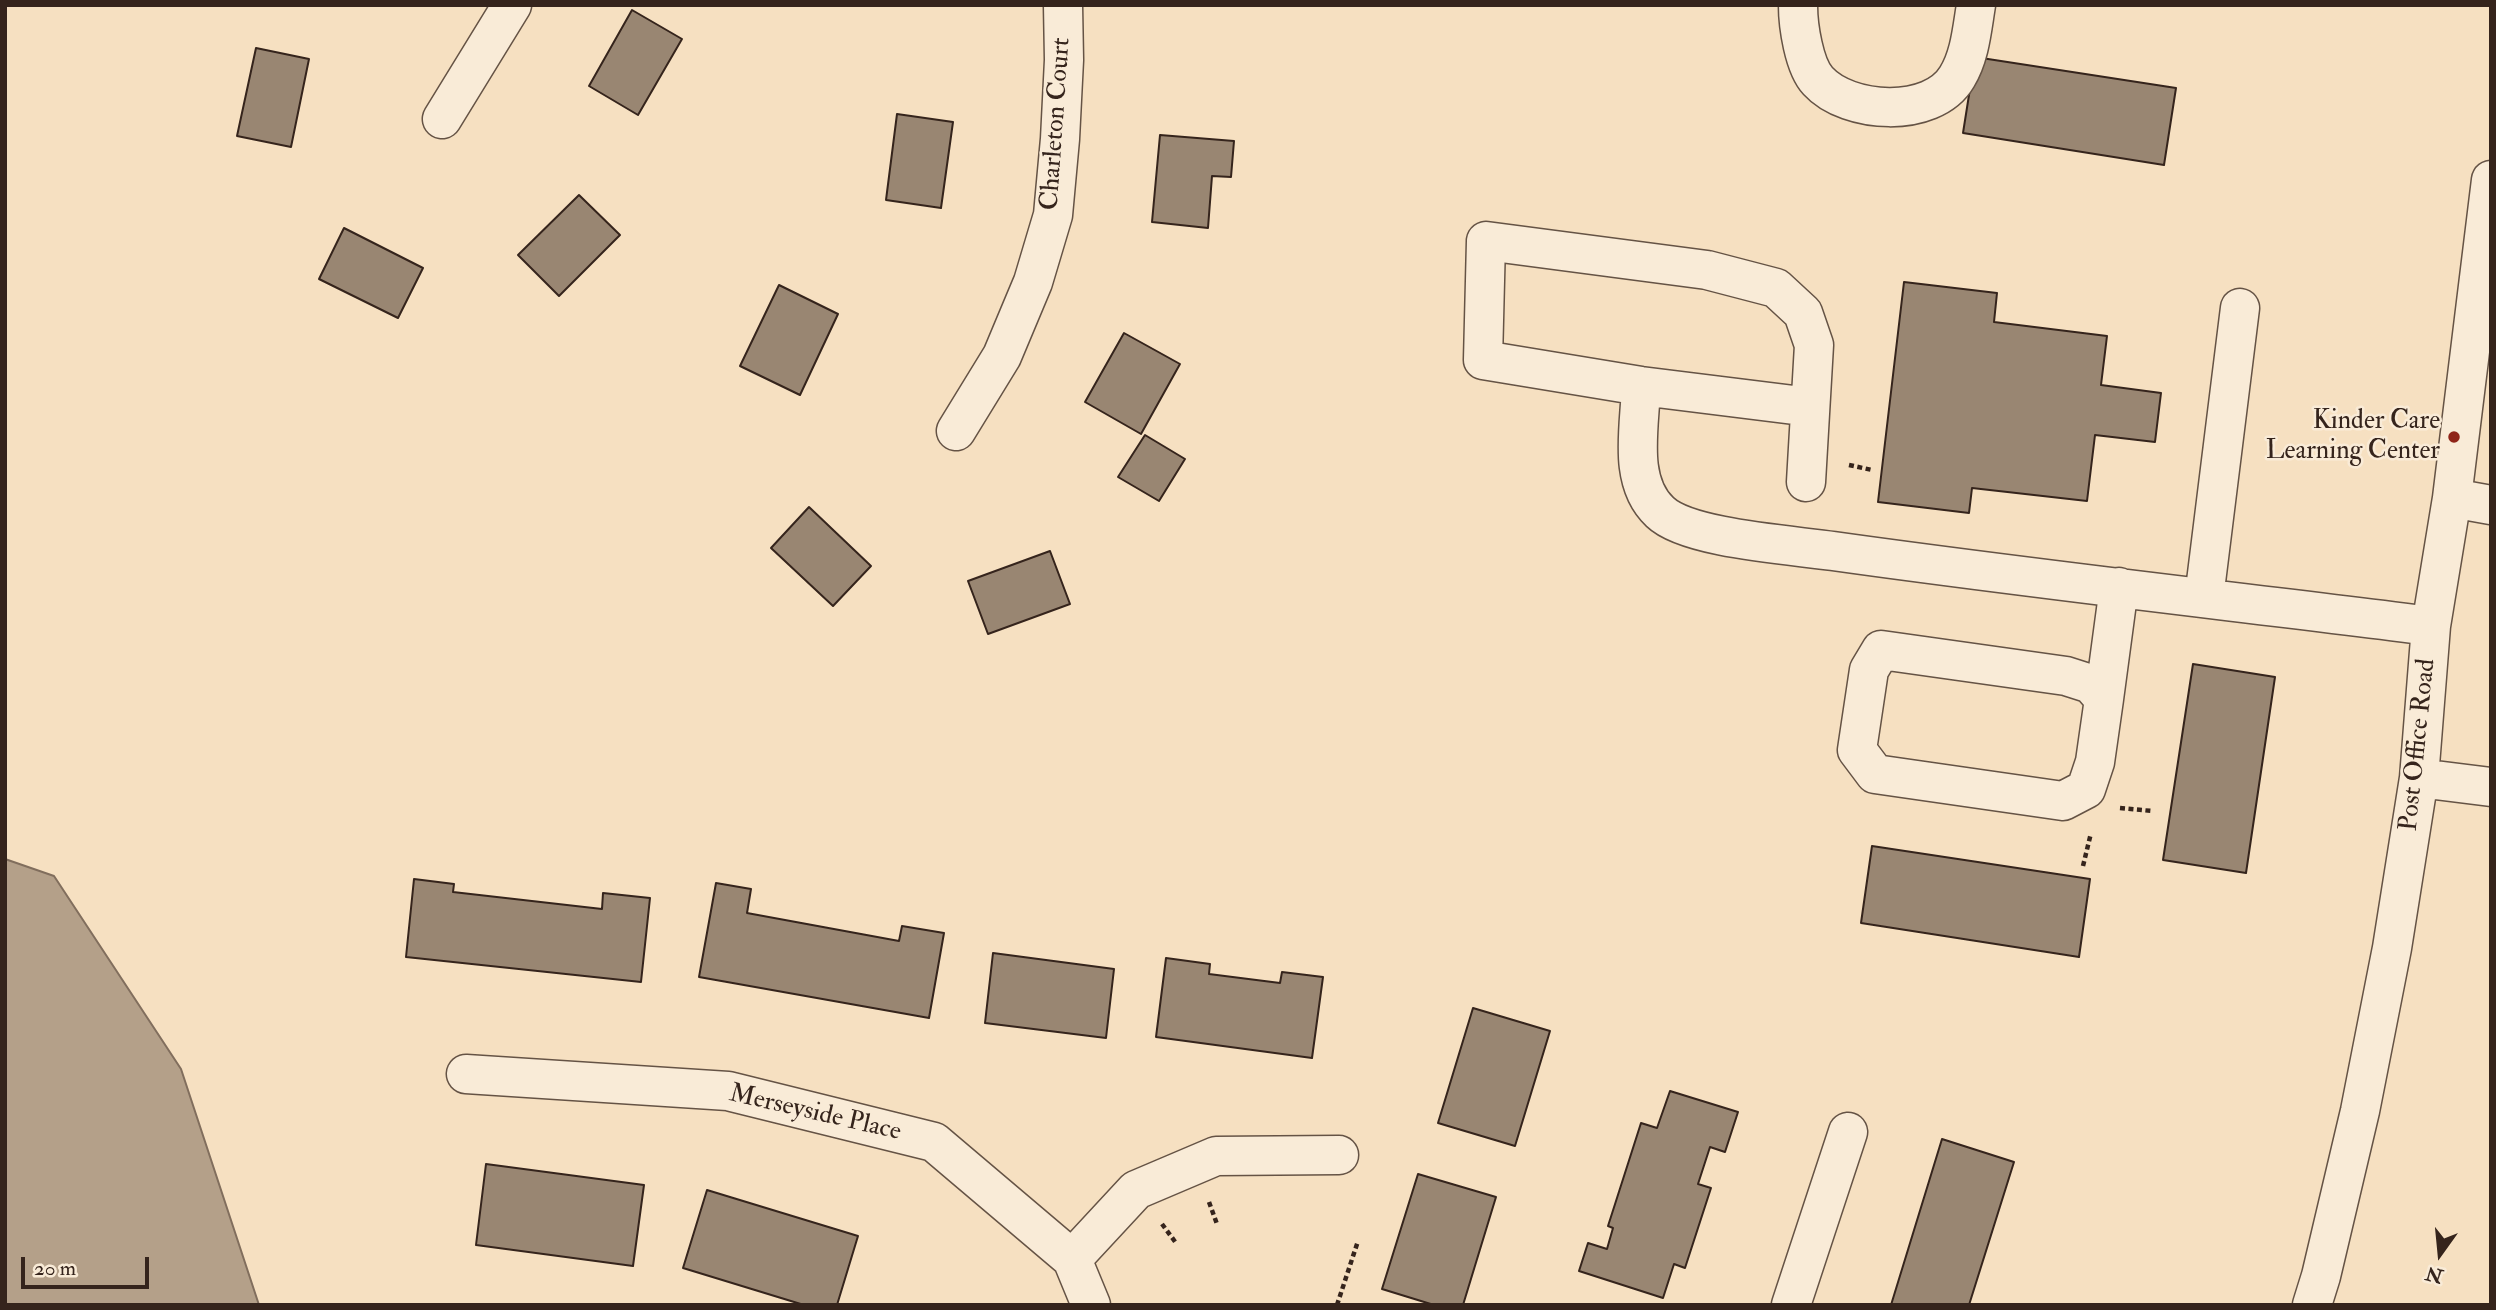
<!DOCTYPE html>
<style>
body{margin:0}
#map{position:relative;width:2496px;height:1310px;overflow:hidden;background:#f6e0c1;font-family:"IM FELL Double Pica",serif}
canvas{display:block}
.frame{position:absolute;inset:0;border:7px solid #35241c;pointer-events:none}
.north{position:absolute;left:2405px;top:1219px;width:70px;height:70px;-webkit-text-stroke:5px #f9ebd7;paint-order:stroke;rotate:195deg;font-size:19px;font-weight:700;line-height:28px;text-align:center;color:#35241c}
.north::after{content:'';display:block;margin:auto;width:24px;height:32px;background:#35241c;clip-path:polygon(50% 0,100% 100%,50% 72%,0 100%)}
.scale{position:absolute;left:21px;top:1257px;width:128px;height:32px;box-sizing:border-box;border:4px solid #35241c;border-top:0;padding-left:9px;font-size:21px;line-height:24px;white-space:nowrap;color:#35241c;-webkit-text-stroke:5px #f9ebd7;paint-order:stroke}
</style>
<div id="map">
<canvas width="2496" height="1310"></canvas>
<div class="frame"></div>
<div class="north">N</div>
<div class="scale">20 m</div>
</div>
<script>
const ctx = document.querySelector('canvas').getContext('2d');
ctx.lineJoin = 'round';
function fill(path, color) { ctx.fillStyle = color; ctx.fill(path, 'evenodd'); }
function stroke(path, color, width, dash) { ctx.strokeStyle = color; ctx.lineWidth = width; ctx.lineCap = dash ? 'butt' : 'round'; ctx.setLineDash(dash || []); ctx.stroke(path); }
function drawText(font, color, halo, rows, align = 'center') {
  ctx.font = font + ' "IM FELL Double Pica",serif'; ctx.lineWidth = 5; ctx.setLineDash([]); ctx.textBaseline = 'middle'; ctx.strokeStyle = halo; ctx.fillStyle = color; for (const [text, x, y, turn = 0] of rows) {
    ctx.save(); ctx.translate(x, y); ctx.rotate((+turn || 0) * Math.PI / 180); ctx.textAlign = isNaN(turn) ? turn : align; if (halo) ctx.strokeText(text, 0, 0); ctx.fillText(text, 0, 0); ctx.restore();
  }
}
const water = new Path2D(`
 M5,859L54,876L181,1069L259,1305H5Z`);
fill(water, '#b4a089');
stroke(water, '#816e5d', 2);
const building = new Path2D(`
 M632,10L682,39L638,115L589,86Z
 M256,48L309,59L291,147L237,136Z
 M1975,57L2176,88L2164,165L1963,133Z
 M897,114L953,122L941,208L886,200Z
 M1160,135L1234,141L1231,177L1212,176L1208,228L1152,222Z
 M579,195L620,235L559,296L518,255Z
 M344,228L423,268L398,318L319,279Z
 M1904,282L1997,293L1994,322L2107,336L2101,385L2161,393L2155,442L2095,435L2087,501L1972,488L1969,513L1878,502Z
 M779,285L838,314L800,395L740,366Z
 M1124,333L1180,364L1141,434L1085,402Z
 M1145,435L1185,459L1159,501L1118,477Z
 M809,507L871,566L833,606L771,548Z
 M1050,551L1070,604L988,634L968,581Z
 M2193,664L2275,677L2246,873L2163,860Z
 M1872,846L2090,879L2079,957L1861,923Z
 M414,879L454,884L453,892L602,909L603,893L650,898L641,982L406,957Z
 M716,883L751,889L747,913L899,941L902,926L944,933L929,1018L699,977Z
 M993,953L1114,969L1106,1038L985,1023Z
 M1166,958L1210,964L1209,974L1280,983L1282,972L1323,977L1312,1058L1156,1037Z
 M1473,1008L1550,1031L1515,1146L1438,1123Z
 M1670,1091L1738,1112L1725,1152L1710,1147L1698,1184L1711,1188L1685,1268L1674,1264L1663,1298L1579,1271L1588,1243L1607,1249L1613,1228L1608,1226L1641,1123L1657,1128Z
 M1942,1139L2014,1162L1969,1305H1891Z
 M486,1164L644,1185L633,1266L476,1245Z
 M1418,1174L1496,1197L1463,1305H1434L1382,1289Z
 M707,1190L858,1236L837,1305H804L683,1268Z`);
fill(building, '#998672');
stroke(building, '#35241c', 2);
const minor = new Path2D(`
 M1798,5C1798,26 1804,66 1818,81C1848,114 1932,119 1957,77C1970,56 1972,29 1976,5
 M442,119L512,5
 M1641,386C1640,427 1627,481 1660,512C1688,539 1793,545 1833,551C2032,579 2232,601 2431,626
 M956,431L1002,356L1033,282L1053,215L1060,139L1064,60L1063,5
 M1806,482L1814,345L1803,313L1776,288L1707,270L1486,241L1483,360L1641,386L1810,407
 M2452,498L2491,505
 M2204,598L2240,308
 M1881,650L2066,676L2091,684L2104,699L2095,762L2086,789L2063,801L1875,774L1857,750L1869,670Z
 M2104,699L2119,587
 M2419,778L2491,787
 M466,1074L728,1091L934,1142L1072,1259L1091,1305
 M1072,1259L1136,1190L1216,1156L1339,1155
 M1791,1305L1848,1132
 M2312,1305L2321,1276L2360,1111L2392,948L2419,778L2431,626L2452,498L2491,180`);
stroke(minor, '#655345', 41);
stroke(new Path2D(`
 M1849,465L1872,470
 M2120,808L2152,811
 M2083,866L2091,833
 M1209,1202L1217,1224
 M1162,1224L1176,1243
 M1337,1305L1358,1241`), '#35241c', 4.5, [5, 3.5]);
stroke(minor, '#f9ebd7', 38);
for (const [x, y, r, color] of [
 [2454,437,7,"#8f2418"]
]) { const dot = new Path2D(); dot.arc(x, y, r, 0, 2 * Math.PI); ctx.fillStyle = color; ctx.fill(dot); stroke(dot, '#f9ebd7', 2.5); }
drawText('26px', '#35241c', '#f9ebd7', [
 ["Charleton Court",1057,124,-86],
 ["Post Office Road",2419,745,-84],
 ["Merseyside Place",815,1114,13]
]);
drawText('26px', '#35241c', '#f9ebd7', [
 ["Kinder Care",2440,422],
 ["Learning Center",2440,452]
], 'right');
</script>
